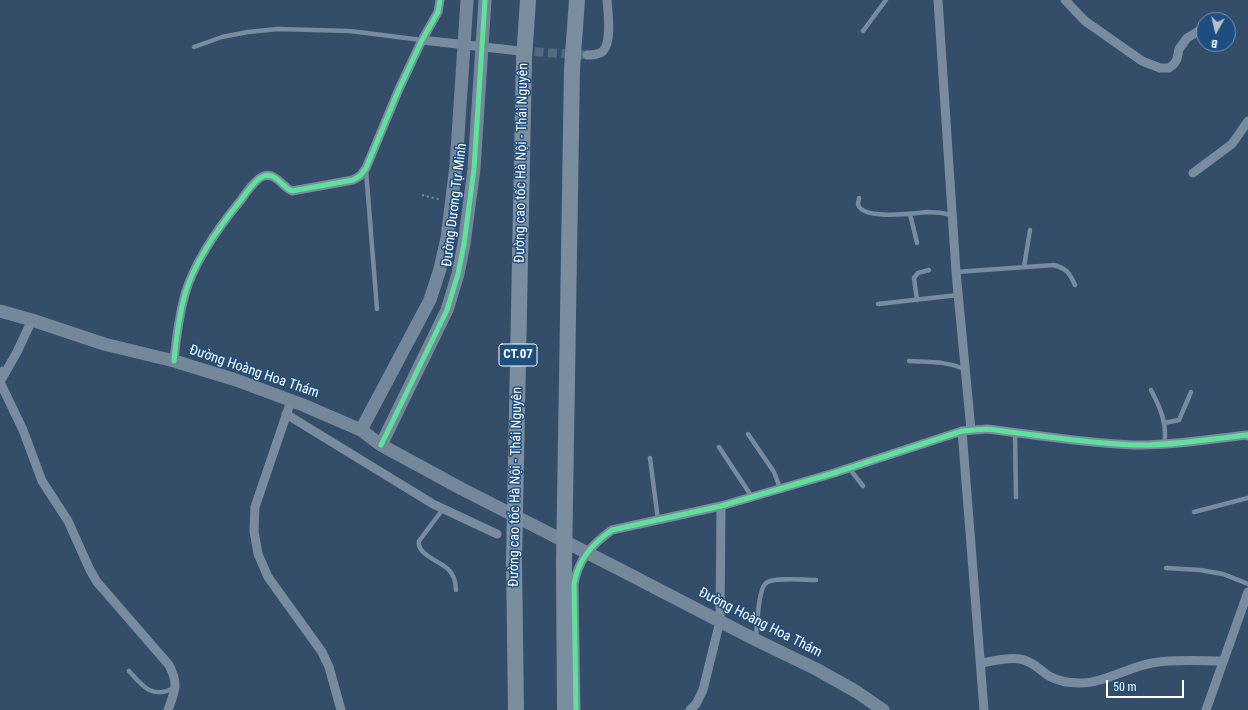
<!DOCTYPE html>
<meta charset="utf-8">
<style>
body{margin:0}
#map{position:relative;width:1248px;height:710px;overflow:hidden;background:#344e69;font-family:"Roboto Condensed",sans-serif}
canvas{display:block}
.north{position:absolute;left:1196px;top:12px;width:40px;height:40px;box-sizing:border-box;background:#1e4d7f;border:1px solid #7894b2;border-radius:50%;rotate:188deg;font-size:11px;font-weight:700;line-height:16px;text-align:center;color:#fff}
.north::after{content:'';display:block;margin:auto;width:14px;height:18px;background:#b8c1ca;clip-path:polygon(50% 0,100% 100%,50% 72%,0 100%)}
.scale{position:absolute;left:1106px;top:680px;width:78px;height:18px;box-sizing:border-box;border:2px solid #fff;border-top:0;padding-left:5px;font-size:12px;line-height:14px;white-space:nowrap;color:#fff;-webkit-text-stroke:3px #1e4d7f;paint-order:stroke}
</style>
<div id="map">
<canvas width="1248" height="710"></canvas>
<div class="north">B</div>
<div class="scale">50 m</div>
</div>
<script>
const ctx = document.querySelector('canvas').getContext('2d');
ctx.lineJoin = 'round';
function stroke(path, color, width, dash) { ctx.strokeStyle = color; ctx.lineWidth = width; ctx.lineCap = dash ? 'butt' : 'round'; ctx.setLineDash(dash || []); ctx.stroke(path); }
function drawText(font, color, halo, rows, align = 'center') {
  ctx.font = font + ' "Roboto Condensed",sans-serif'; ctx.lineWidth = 3; ctx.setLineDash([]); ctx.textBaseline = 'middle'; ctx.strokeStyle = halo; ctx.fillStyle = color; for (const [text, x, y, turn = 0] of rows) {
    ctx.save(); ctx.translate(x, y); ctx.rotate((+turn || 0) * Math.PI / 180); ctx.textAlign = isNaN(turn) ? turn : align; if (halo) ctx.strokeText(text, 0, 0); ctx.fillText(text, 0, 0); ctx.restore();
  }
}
stroke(new Path2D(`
 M521,51L587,55`), '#526980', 9, [9, 4.5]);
stroke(new Path2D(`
 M422,195L441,200`), '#798c9f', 2, [2, 3]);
stroke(new Path2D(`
 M863,31L886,0
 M194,47L222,37L248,32L278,29L350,31L422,40
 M366,170L377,309
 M859,198C859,200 858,202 858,204C862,221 916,213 927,212C936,212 944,213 953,215
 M910,214L917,243
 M1024,267L1030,230
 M956,272L1054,265C1067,269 1069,272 1075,285
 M917,300L914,278L918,273L929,270
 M878,304L958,295
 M909,361C931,362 945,361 965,369
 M0,371L2,369
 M1151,390C1160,407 1168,425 1164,444
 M1164,423L1179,420L1191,392
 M1015,433L1016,497
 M748,434L774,472L780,488
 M719,447L752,497
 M650,458L658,520
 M849,468L863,486
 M443,509L419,541C416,554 441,562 448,569C454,575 456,583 456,590
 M1194,512L1248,498
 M1166,568L1200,570L1223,574L1248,584
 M756,638C757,627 758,589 766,583C774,577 805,580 816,580
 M129,671C143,687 152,699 174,688`), '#798c9f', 4.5);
stroke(new Path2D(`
 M938,0L956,272L971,430
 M1065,0L1085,21L1142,61L1160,68H1169L1174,64L1177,59L1179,49L1187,38L1202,29
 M422,40L520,51
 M587,55C592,55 599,55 603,51C612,42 608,12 607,0
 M1193,173L1232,144L1248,121
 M174,361C176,339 179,316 185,294C195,260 218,228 241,200C246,193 256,178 264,176C276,172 283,188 292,191L353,180L360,176L366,168L399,89L422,40L438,12L440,0
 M0,382L23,430L42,481L68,521L90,570L97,582L169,665C179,684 175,691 168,710
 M0,382L17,352L32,320
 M291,401L255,507L254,531L258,554L268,577L322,652L329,667L341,710
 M286,414L433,504L497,534
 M962,431L984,710
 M981,663C993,661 1008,657 1020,659C1032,661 1040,670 1049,676C1058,681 1069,683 1079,683C1101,684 1129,667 1152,663C1175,659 1200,661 1223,661
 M576,710L574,584C578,560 592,544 612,530L721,506L834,473L962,431L987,429C1036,435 1085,443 1134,445C1171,446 1210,439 1247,435L1248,436
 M690,710L696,704L703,690L720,621L721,506
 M1206,710L1248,592`), '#798c9f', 9);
stroke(new Path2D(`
 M0,311L32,320L104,344L174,361L236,380L303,405L361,430L381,445L462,489L619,569L756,640L816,669L857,692L883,710
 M361,430L430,300L440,269L447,238L456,166L467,0
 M381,445L447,310L458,274L464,244L474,169L485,0`), '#75889b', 13);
stroke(new Path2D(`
 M516,710L514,560L524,59L528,0
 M565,710L564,563L572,69L577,0`), '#7b8e9f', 16);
stroke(new Path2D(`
 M174,361C176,339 179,316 185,294C195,260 218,228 241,200C246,193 256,178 264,176C276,172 283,188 292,191L353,180L360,176L366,168L399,89L422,40L438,12L440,0
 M381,445L447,310L458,274L464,244L474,169L485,0
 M576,710L574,584C578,560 592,544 612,530L721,506L834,473L962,431L987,429C1036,435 1085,443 1134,445C1171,446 1210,439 1247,435L1248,436`), '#60e19b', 5);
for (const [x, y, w] of [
 [518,355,38]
]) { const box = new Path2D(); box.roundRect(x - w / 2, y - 11, w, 22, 3); ctx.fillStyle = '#1e4d7f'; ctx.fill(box); stroke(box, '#fff', 1); }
drawText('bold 13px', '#fff', null, [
 ["CT.07",518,355]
]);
drawText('14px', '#fff', '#1e4d7f', [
 ["Đường cao tốc Hà Nội - Thái Nguyên",522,163,-89],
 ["Đường Dương Tự Minh",455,205,-83],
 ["Đường Hoàng Hoa Thám",254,372,19],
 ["Đường cao tốc Hà Nội - Thái Nguyên",516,487,-89],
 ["Đường Hoàng Hoa Thám",760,623,27]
]);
</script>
